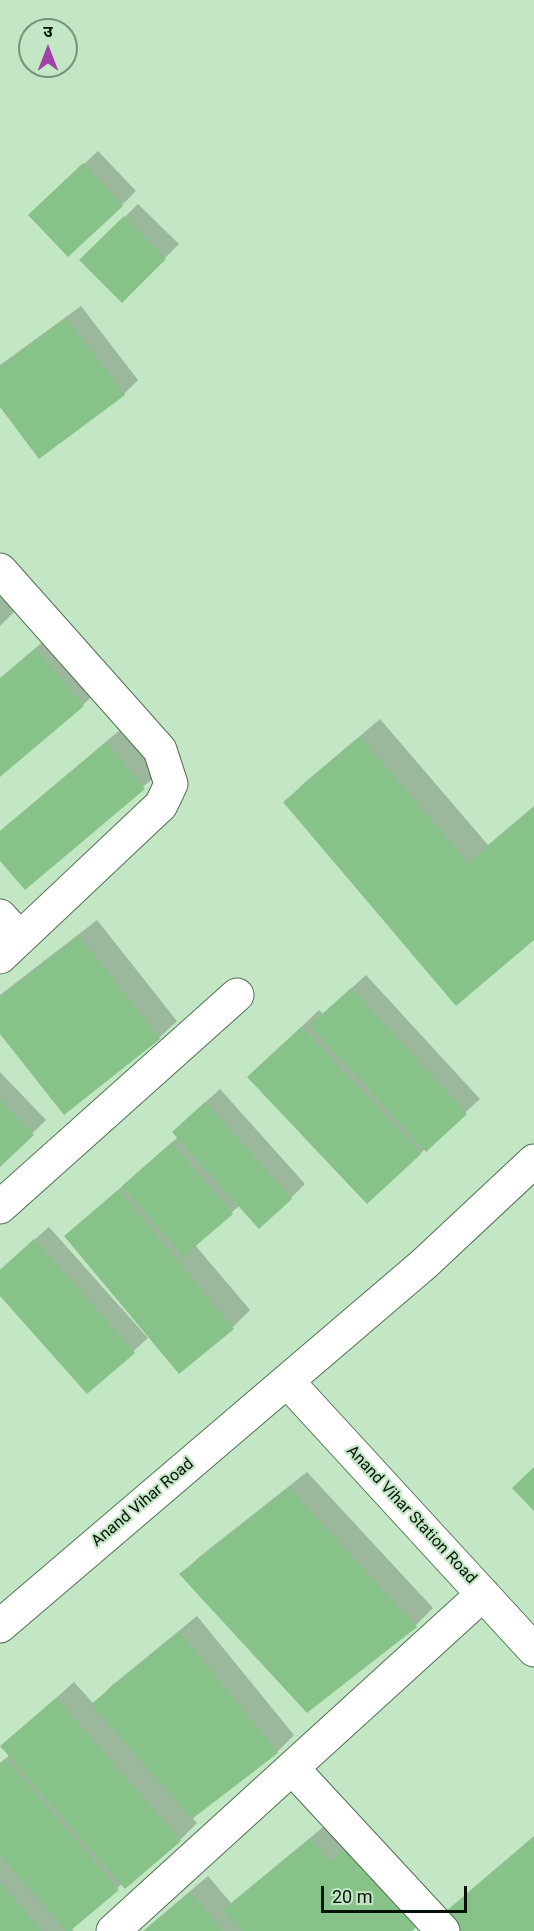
<!DOCTYPE html>
<meta charset="utf-8">
<style>
body{margin:0}
#map{position:relative;width:534px;height:1931px;overflow:hidden;background:#c3e7c4;font-family:Roboto,"Noto Sans Devanagari",sans-serif}
canvas{display:block}
.north{position:absolute;left:18px;top:18px;width:60px;height:60px;box-sizing:border-box;background:#c3e7c4;border:2px solid #779278;border-radius:50%;rotate:0deg;font-size:16px;font-weight:700;line-height:24px;text-align:center;color:#061207}
.north::after{content:'';display:block;margin:auto;width:21px;height:27px;background:#a241a8;clip-path:polygon(50% 0,100% 100%,50% 72%,0 100%)}
.scale{position:absolute;left:321px;top:1886px;width:146px;height:27px;box-sizing:border-box;border:3px solid #061207;border-top:0;padding-left:8px;font-size:18px;line-height:21px;white-space:nowrap;color:#061207;-webkit-text-stroke:4px #c3e7c4;paint-order:stroke}
</style>
<div id="map">
<canvas width="534" height="1931"></canvas>
<div class="north">उ</div>
<div class="scale">20 m</div>
</div>
<script>
const ctx = document.querySelector('canvas').getContext('2d');
ctx.lineJoin = 'round';
function fill(path, color) { ctx.fillStyle = color; ctx.fill(path, 'evenodd'); }
function stroke(path, color, width, dash) { ctx.strokeStyle = color; ctx.lineWidth = width; ctx.lineCap = dash ? 'butt' : 'round'; ctx.setLineDash(dash || []); ctx.stroke(path); }
function drawText(font, color, halo, rows, align = 'center') {
  ctx.font = font + ' Roboto,sans-serif'; ctx.lineWidth = 4.5; ctx.setLineDash([]); ctx.textBaseline = 'middle'; ctx.strokeStyle = halo; ctx.fillStyle = color; for (const [text, x, y, turn = 0] of rows) {
    ctx.save(); ctx.translate(x, y); ctx.rotate((+turn || 0) * Math.PI / 180); ctx.textAlign = isNaN(turn) ? turn : align; if (halo) ctx.strokeText(text, 0, 0); ctx.fillText(text, 0, 0); ctx.restore();
  }
}
fill(new Path2D(`
 M98,151L136,191L122,205L44,201Z
 M138,204L179,244L122,301L81,260Z
 M81,306L138,380L124,394L0,405V365Z
 M0,589L17,609L0,626Z
 M53,633L100,688L83,705L0,775V678Z
 M380,719L488,845L534,806V938L285,802L304,783Z
 M120,730L158,774L25,888L0,858V831Z
 M97,920L177,1021L159,1038L0,1032V995Z
 M366,975L480,1099L367,1202L267,1060L319,1010L323,1014Z
 M0,1072L46,1120L0,1165Z
 M220,1089L305,1184L291,1198L240,1205L195,1245L250,1310L233,1327L180,1371L66,1236L178,1137L188,1118Z
 M49,1227L148,1338L88,1392L0,1294V1270Z
 M307,1472L433,1608L416,1625L307,1711L182,1574L199,1557Z
 M197,1616L294,1735L277,1752L192,1817L197,1823L180,1840L122,1884L71,1928L74,1931H0V1763L10,1755L2,1746L74,1682L94,1704L110,1687Z
 M328,1823L410,1931H143L208,1876L231,1903Z
 M534,1836V1931H463L447,1912L466,1894Z`), '#0003');
fill(new Path2D(`
 M83,163L123,206L68,257L28,215Z
 M124,216L166,259L122,303L79,260Z
 M66,318L125,395L39,459L0,407V367Z
 M35,649L84,706L0,777V679Z
 M360,737L468,863L534,807V940L456,1006L283,802Z
 M106,742L145,789L25,890L0,861V831Z
 M79,936L160,1039L64,1115L0,1034V997Z
 M351,988L467,1114L426,1152L310,1025Z
 M301,1027L421,1154L367,1204L247,1077Z
 M0,1100L34,1135L0,1167Z
 M205,1102L292,1199L259,1229L172,1132Z
 M171,1143L233,1214L184,1256L122,1186Z
 M118,1190L234,1329L179,1374L64,1236Z
 M34,1239L135,1353L87,1394L0,1296V1270Z
 M534,1467V1511L512,1488Z
 M289,1488L417,1627L307,1713L179,1574Z
 M179,1632L278,1753L192,1819L91,1704Z
 M56,1698L181,1841L125,1889L0,1746Z
 M5,1759L119,1890L70,1931H66L0,1855V1764Z
 M534,1837V1931H461L445,1912Z
 M310,1839L330,1862L347,1847L417,1926L412,1931H242L223,1910Z
 M0,1883L42,1931H0Z
 M190,1892L223,1931H144Z`), '#87c389');
const street = new Path2D(`
 M0,570L160,750L171,784L161,805L0,957
 M0,916L20,938
 M0,1207L237,995
 M287,1381L534,1650
 M0,1626L424,1264L534,1161
 M293,1769L443,1931
 M113,1931L483,1594`);
stroke(street, '#517051', 35);
stroke(street, '#fff', 33);
drawText('16px', '#061207', '#c3e7c4', [
 ["Anand Vihar Road",143,1503,-40],
 ["Anand Vihar Station Road",411,1515,47]
]);
</script>
